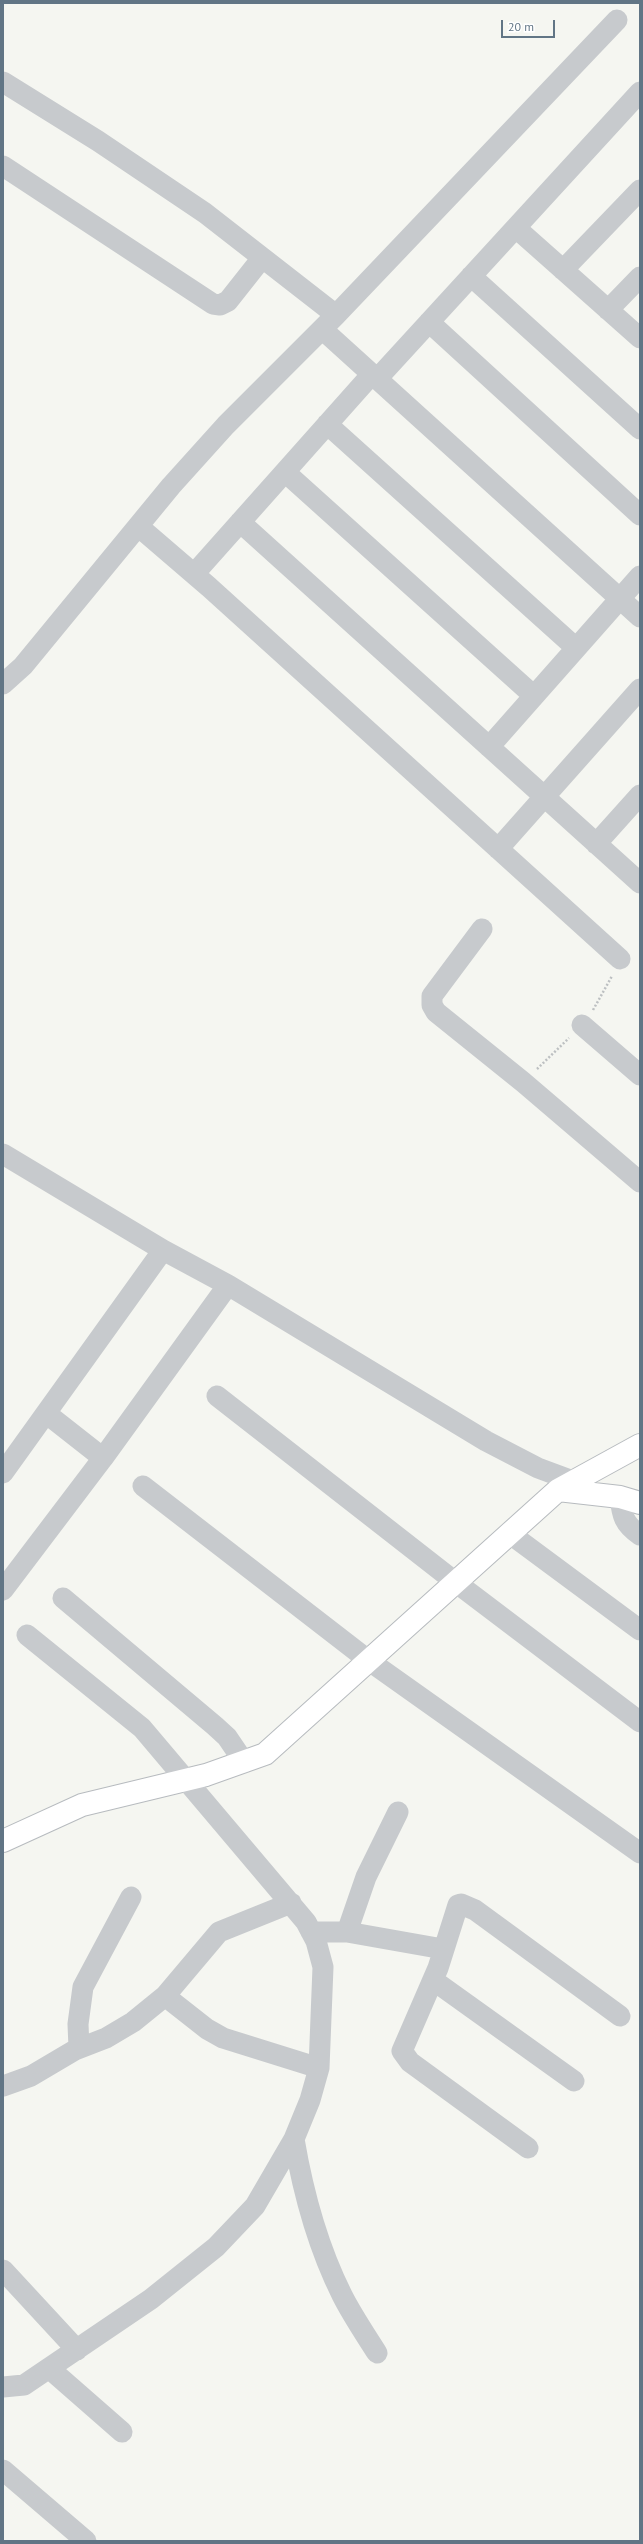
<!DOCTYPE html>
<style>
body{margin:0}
#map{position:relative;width:643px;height:2544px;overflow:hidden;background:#f5f6f1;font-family:"PT Sans",sans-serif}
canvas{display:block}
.frame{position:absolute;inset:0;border:4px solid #617585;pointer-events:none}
.scale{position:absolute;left:501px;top:20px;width:54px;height:18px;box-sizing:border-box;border:2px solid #617585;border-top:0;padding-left:5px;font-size:12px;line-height:14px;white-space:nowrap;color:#617585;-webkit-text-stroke:3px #fff;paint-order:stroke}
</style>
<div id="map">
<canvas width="643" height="2544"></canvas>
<div class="frame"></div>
<div class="scale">20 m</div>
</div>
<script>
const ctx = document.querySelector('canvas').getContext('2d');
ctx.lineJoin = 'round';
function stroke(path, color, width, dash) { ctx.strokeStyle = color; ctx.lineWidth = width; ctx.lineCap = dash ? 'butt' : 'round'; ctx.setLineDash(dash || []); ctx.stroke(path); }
const major = new Path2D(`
 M558,1490L620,1497L640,1503
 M3,1841L82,1805L206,1775L265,1754L558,1490L640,1445`);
stroke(major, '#b7bbbf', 24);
stroke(new Path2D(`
 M593,1010L612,976
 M537,1069L569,1038`), '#bdc0c2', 2.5, [2, 2]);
stroke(new Path2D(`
 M3,82L98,141L205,213L336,315
 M3,166L213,304L220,305L228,301L262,258
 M516,228L640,338
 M563,270L640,190
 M471,276L640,429
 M608,310L640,277
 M429,322L640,515
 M322,329L640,617
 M377,379L640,92
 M327,424L576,648
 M285,472L534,696
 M240,522L640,883
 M138,526L209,587L620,959
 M194,574L372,374
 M3,684L23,666L171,486L226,425L336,315L617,20
 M489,747L640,576
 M596,844L640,795
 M498,849L640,689
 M482,929L432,996V1005L436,1012L523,1082L640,1182
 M582,1025L640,1075
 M3,1154L163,1250L228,1285L486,1441L538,1468L573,1481
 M217,1396L454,1581L640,1722
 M47,1414L103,1458
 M3,1473L163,1250
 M143,1486L368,1660L640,1853
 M620,1497C622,1516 624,1524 640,1535
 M509,1533L640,1630
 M3,1590L103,1458L228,1285
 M63,1598L215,1726L227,1737L244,1762
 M311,1932H347L443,1949
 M347,1932L366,1877L398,1812
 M433,1980L574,2081
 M165,1996L207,2029L223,2038L319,2068
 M79,2048L78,2024L83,1987L131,1897
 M3,2086L31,2076L75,2050L106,2038L133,2022L165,1996L219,1932L291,1903
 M294,2139C303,2192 318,2247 342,2295C352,2315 365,2334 377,2353
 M528,2148L410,2062L402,2051L438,1968L458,1905L461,1904L475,1910L620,2016
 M3,2270L77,2350
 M50,2369L122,2432
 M3,2387L24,2385L151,2299L216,2247L255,2206L294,2139L310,2100L319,2068L323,1967L316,1941L306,1922L142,1728L27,1635
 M3,2470L86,2541`), '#c7cacd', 21);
stroke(major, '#fff', 22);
</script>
